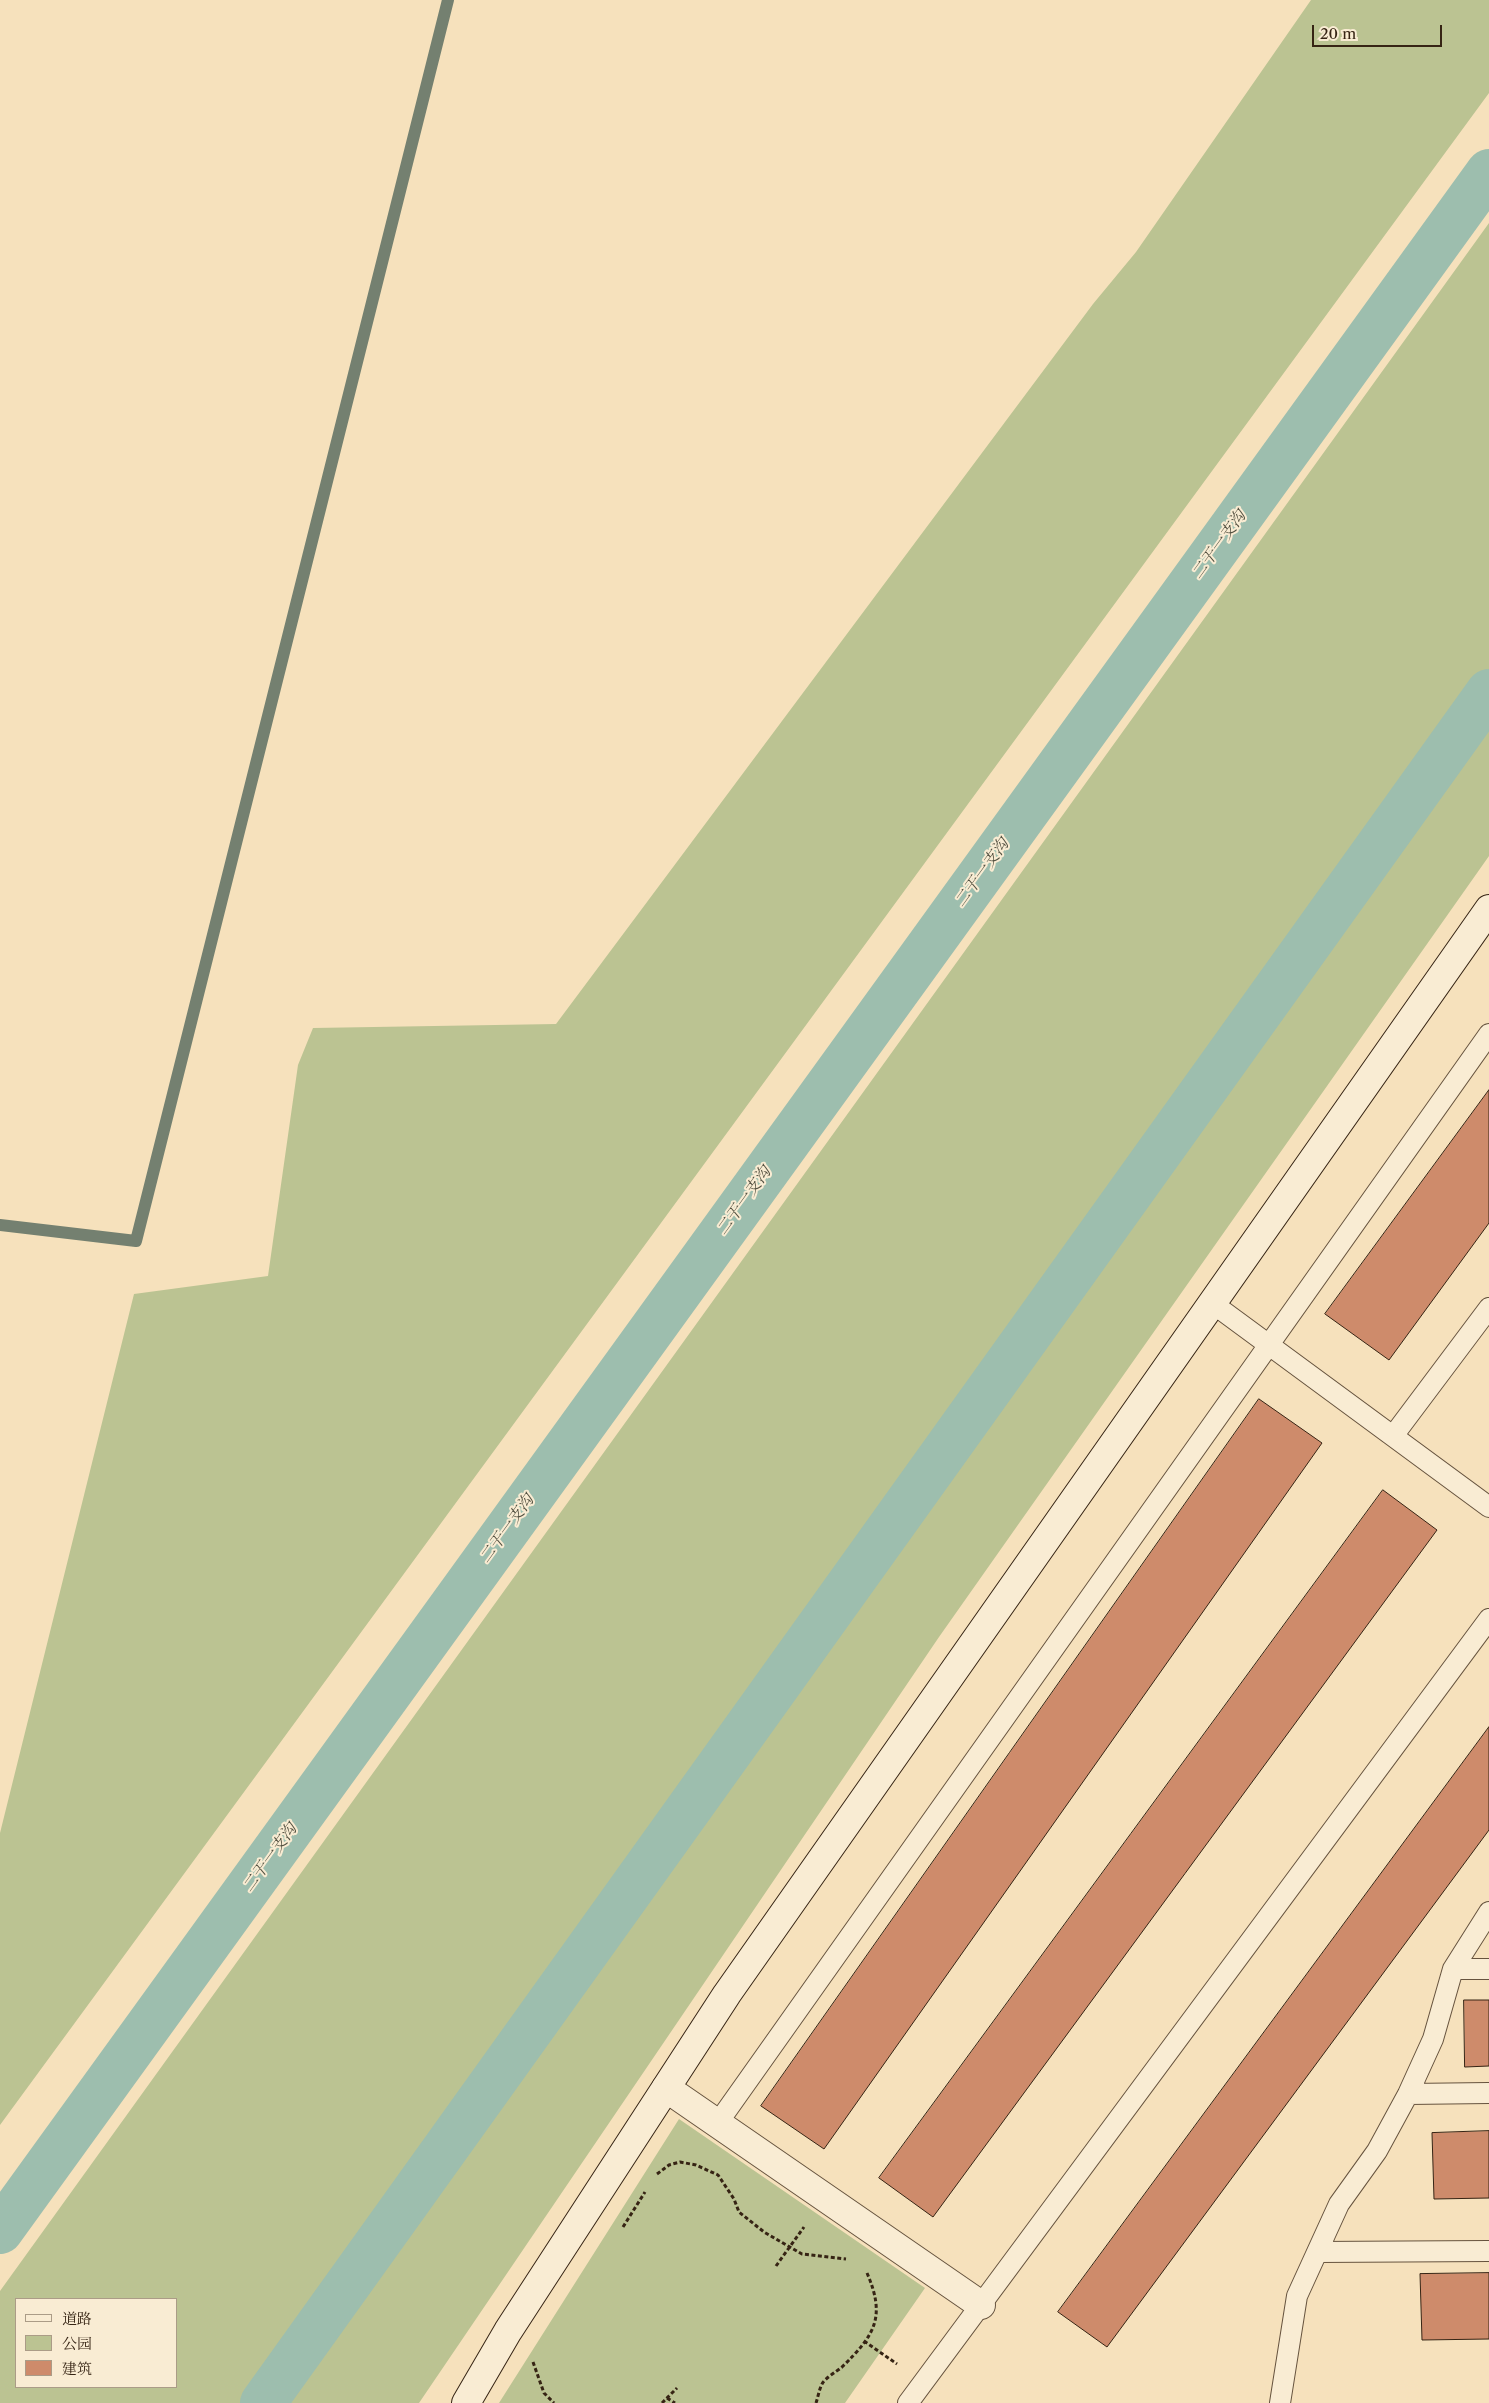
<!DOCTYPE html>
<meta charset="utf-8">
<style>
body{margin:0}
#map{position:relative;width:1489px;height:2403px;overflow:hidden;background:#f6e1bc;font-family:"Libre Caslon Text","Noto Serif SC",serif}
canvas{display:block}
.legend{position:absolute;left:15px;top:2298px;width:162px;height:90px;box-sizing:border-box;background:#f9ecd3;border:1px solid #ab9c87;margin:0;padding:6px 9px;list-style:none;font-size:15px;color:#362414}
.legend li{display:flex;align-items:center;gap:10px;height:25px}
.legend b{width:25px;border:1px solid #ab9c87}
.scale{position:absolute;left:1312px;top:25px;width:130px;height:22px;box-sizing:border-box;border:2px solid #362414;border-top:0;padding-left:6px;font-size:15px;line-height:18px;white-space:nowrap;color:#362414;-webkit-text-stroke:4px #f9ecd3;paint-order:stroke}
</style>
<div id="map">
<canvas width="1489" height="2403"></canvas>
<ul class="legend">
<li><b style="height:6px;background:#f9ecd3"></b>道路</li>
<li><b style="height:14px;background:#bbc392"></b>公园</li>
<li><b style="height:14px;background:#ce8b6b"></b>建筑</li>
</ul>
<div class="scale">20 m</div>
</div>
<script>
const ctx = document.querySelector('canvas').getContext('2d');
ctx.lineJoin = 'round';
function fill(path, color) { ctx.fillStyle = color; ctx.fill(path, 'evenodd'); }
function stroke(path, color, width, dash) { ctx.strokeStyle = color; ctx.lineWidth = width; ctx.lineCap = dash ? 'butt' : 'round'; ctx.setLineDash(dash || []); ctx.stroke(path); }
function drawText(font, color, halo, rows, align = 'center') {
  ctx.font = font + ' "Libre Caslon Text","Noto Serif SC",serif'; ctx.lineWidth = 4; ctx.setLineDash([]); ctx.textBaseline = 'middle'; ctx.strokeStyle = halo; ctx.fillStyle = color; for (const [text, x, y, turn = 0] of rows) {
    ctx.save(); ctx.translate(x, y); ctx.rotate((+turn || 0) * Math.PI / 180); ctx.textAlign = isNaN(turn) ? turn : align; if (halo) ctx.strokeText(text, 0, 0); ctx.fillText(text, 0, 0); ctx.restore();
  }
}
fill(new Path2D(`
 M1311,0H1489V93L0,2125V1833L134,1294L268,1276L298,1065L313,1028L556,1024L1093,304L1136,252Z
 M1489,223V856L939,1637L419,2403H0V2291ZM16,2299H176V2387H16Z
 M679,2119L925,2288L845,2403H499Z`), '#bbc392');
stroke(new Path2D(`
 M0,1225L136,1241L448,0`), '#748070', 12);
stroke(new Path2D(`
 M0,2231L1489,172
 M263,2403L1489,692`), '#9dbeae', 46);
const building = new Path2D(`
 M1489,1090V1223L1389,1360L1325,1314Z
 M1259,1399L1322,1443L824,2149L761,2106Z
 M1383,1490L1437,1530L933,2217L879,2178Z
 M1489,1727V1830L1107,2347L1058,2312Z
 M1464,2000H1489V2066L1465,2067Z
 M1489,2131V2198L1434,2199L1432,2133Z
 M1489,2273V2339L1422,2340L1420,2274Z`);
fill(building, '#ce8b6b');
stroke(building, '#362414', 1);
const lane = new Path2D(`
 M1212,1303L1489,1507
 M1393,1436L1489,1308
 M1453,1969H1489
 M1408,2094L1489,2093
 M717,2124L1489,1034
 M1318,2252L1489,2251
 M908,2403L1489,1619
 M1280,2403L1297,2296L1339,2204L1377,2151L1408,2094L1433,2039L1453,1969L1489,1912`);
const street = new Path2D(`
 M666,2088L981,2305`);
const secondary = new Path2D(`
 M466,2403L508,2331L727,1994L1489,909`);
stroke(lane, '#66533e', 22);
stroke(street, '#66533e', 30);
stroke(secondary, '#362414', 30);
stroke(new Path2D(`
 M657,2174L669,2165L680,2162L696,2165L718,2175L734,2199L739,2212L764,2232L802,2254L846,2259
 M623,2227L645,2192
 M776,2266L804,2227
 M864,2341L897,2364
 M533,2362L544,2393L554,2403
 M667,2398L675,2403
 M662,2403L677,2388
 M816,2403C818,2397 819,2390 822,2384C825,2378 836,2372 842,2367C875,2335 886,2317 867,2273`), '#362414', 3, [4, 2.5]);
stroke(lane, '#f9ecd3', 20);
stroke(street, '#f9ecd3', 28);
stroke(secondary, '#f9ecd3', 28);
drawText('italic 16px', '#555242', '#f9ecd3', [
 ["二干一支沟",1219,545,-54],
 ["二干一支沟",982,873,-54],
 ["二干一支沟",744,1201,-54],
 ["二干一支沟",507,1529,-54],
 ["二干一支沟",270,1858,-54]
]);
</script>
